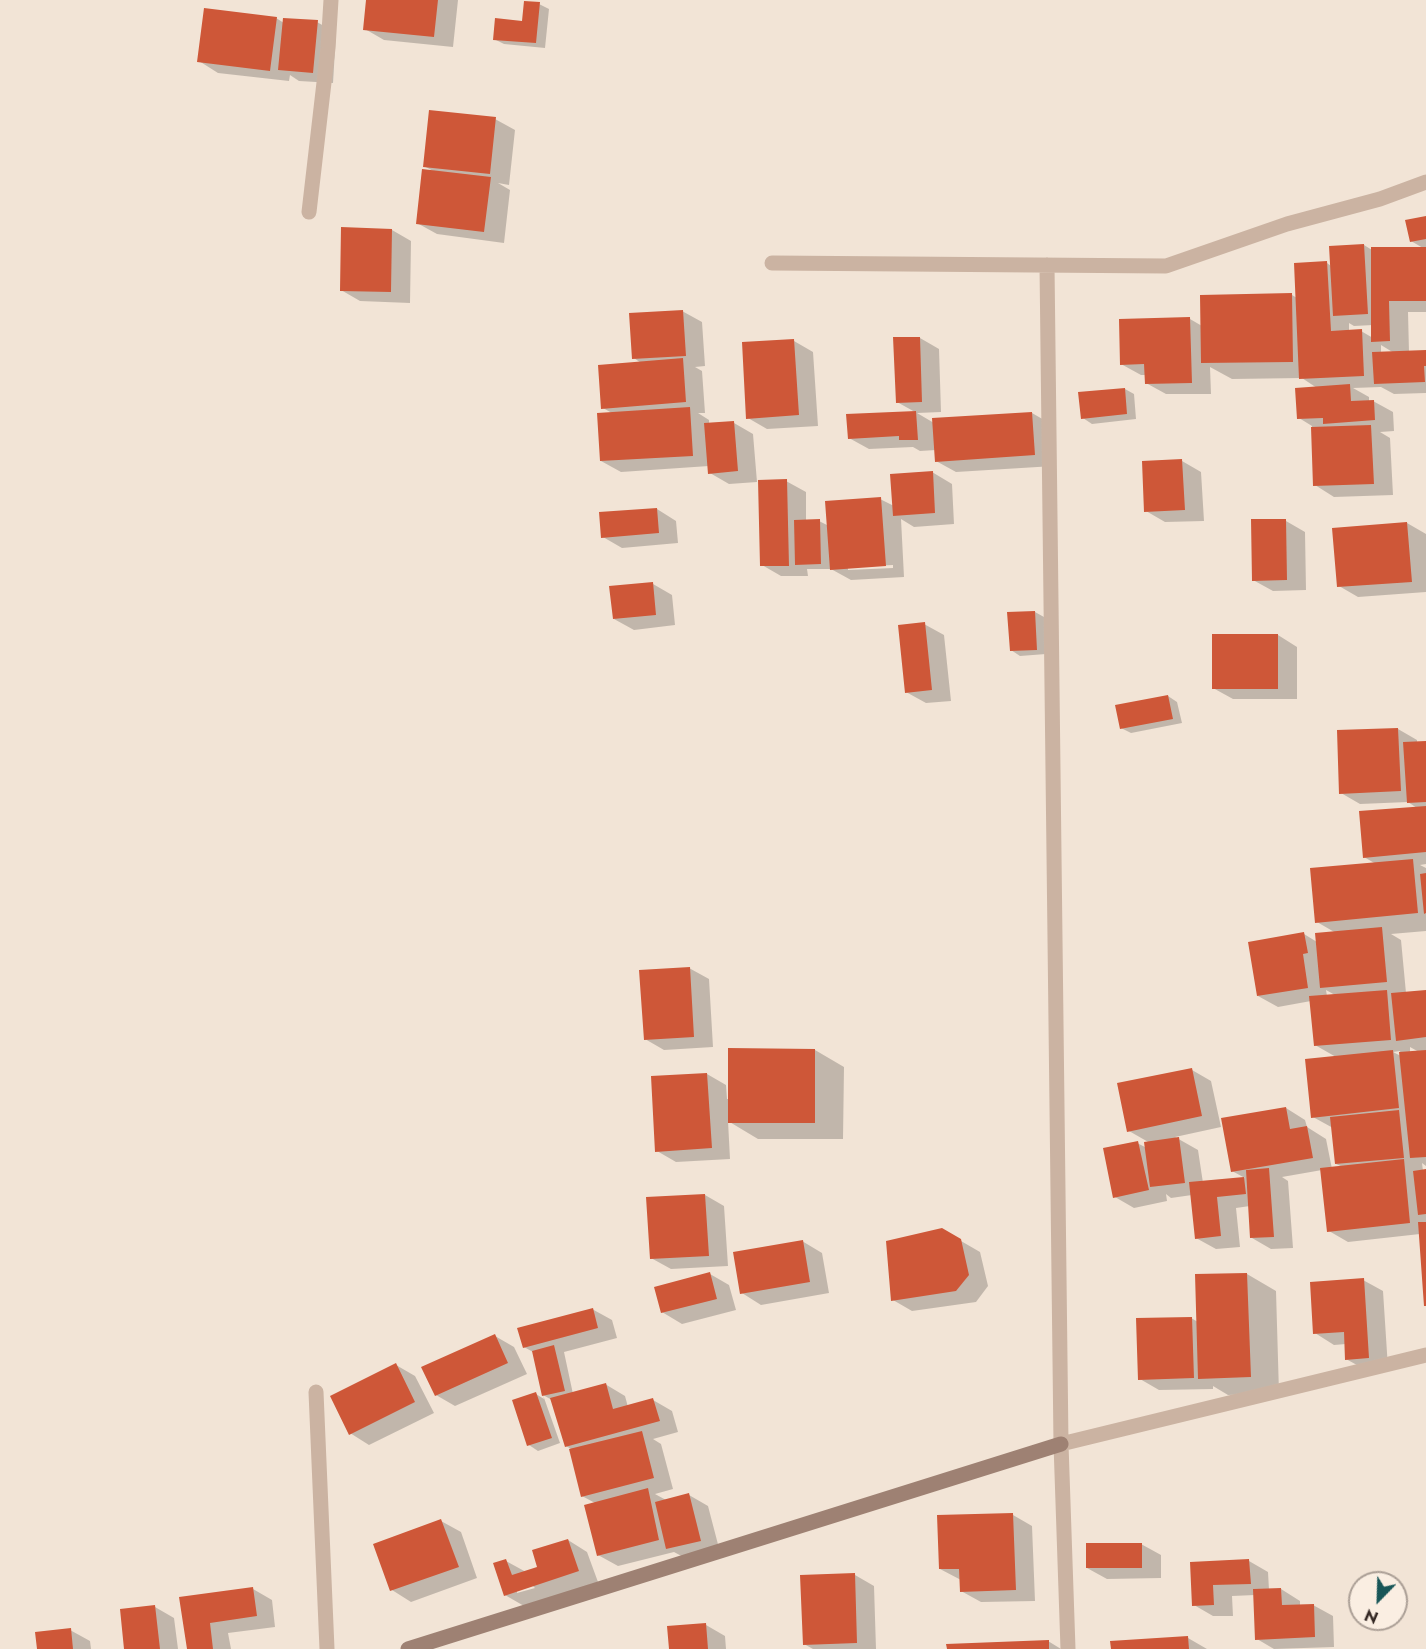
<!DOCTYPE html>
<style>
body{margin:0}
#map{position:relative;width:1426px;height:1649px;overflow:hidden;background:#f2e4d6;font-family:Jost,sans-serif}
canvas{display:block}
.north{position:absolute;left:1348px;top:1571px;width:60px;height:60px;box-sizing:border-box;background:#faeee2;border:2px solid #ab9f96;border-radius:50%;rotate:203deg;font-size:16px;font-weight:700;line-height:24px;text-align:center;color:#352925}
.north::after{content:'';display:block;margin:auto;width:21px;height:27px;background:#185658;clip-path:polygon(50% 0,100% 100%,50% 72%,0 100%)}
</style>
<div id="map">
<canvas width="1426" height="1649"></canvas>
<div class="north">N</div>
</div>
<script>
const ctx = document.querySelector('canvas').getContext('2d');
ctx.lineJoin = 'round';
function fill(path, color) { ctx.fillStyle = color; ctx.fill(path, 'evenodd'); }
function stroke(path, color, width, dash) { ctx.strokeStyle = color; ctx.lineWidth = width; ctx.lineCap = dash ? 'butt' : 'round'; ctx.setLineDash(dash || []); ctx.stroke(path); }
fill(new Path2D(`
 M368,0H458L453,47L384,40L365,29Z
 M539,4L549,9L545,48L504,44L494,39L524,22Z
 M276,18L284,23L317,22L336,33L333,83L299,81L290,75L289,81L218,73L199,61Z
 M495,119L515,130L509,185L498,183L510,190L504,243L437,234L417,223L435,172L424,166Z
 M1426,217V312H1408L1409,352H1426V393L1394,394L1381,387L1353,388L1369,397V401H1373L1393,412L1394,431L1380,432L1390,438L1393,495L1334,497L1315,485L1312,426L1299,418L1317,388L1302,378L1232,379L1210,367L1211,394H1166L1146,383V375H1141L1121,364L1190,319L1202,326L1292,295L1297,298L1327,263L1331,266L1364,245L1372,250L1423,248L1411,241ZM1349,323L1354,326L1373,325V338L1361,331H1349ZM1381,345L1394,353L1381,354Z
 M343,228L392,230L411,241L410,303L360,301L341,290Z
 M682,311L702,322L705,366L695,367L702,371L705,413H698L709,420V424L734,423L753,434L757,482L729,484L710,473L709,466L621,472L601,461L612,413L603,408L641,363L634,358Z
 M920,338L939,349L941,412L917,413L934,423L1032,413L1051,424L1054,466L956,472L936,461V450L920,451L913,447L869,449L849,438L915,412L897,402L895,339Z
 M794,341L813,352L818,426L767,429L748,418Z
 M1125,389L1134,394L1136,419L1092,424L1083,418Z
 M1182,461L1201,472L1204,521L1165,522L1146,511Z
 M932,472L952,484L954,524L914,527L901,519L904,577L851,580L831,569H807L808,576H781L762,565L786,481L806,492V521H819L829,526L880,499L894,506ZM893,565V568L848,570V567Z
 M657,509L676,521L678,543L622,548L603,537Z
 M1286,521L1305,532L1306,590L1273,591L1253,580Z
 M1407,523L1426,534V592L1358,597L1339,586Z
 M653,584L672,595L675,625L634,630L614,619Z
 M1035,612L1044,617L1046,654L1020,656L1011,650Z
 M924,624L944,635L951,701L926,703L906,692Z
 M1278,635L1297,647V699H1233L1213,688Z
 M1168,696L1177,702L1182,723L1131,733L1121,728Z
 M1398,729L1417,740V743L1426,742V864L1420,865L1426,868V931L1391,934L1401,940L1406,993L1426,991V1166L1422,1163L1423,1171H1426V1307L1420,1234L1348,1242L1329,1231L1322,1170L1282,1177L1288,1181L1293,1248L1271,1249L1252,1238L1250,1206L1236,1208L1240,1247L1216,1249L1196,1238L1192,1195L1171,1198L1166,1194L1167,1201L1134,1208L1115,1197L1137,1143L1147,1148L1150,1143L1129,1131L1192,1070L1211,1081L1221,1127L1175,1137L1198,1150L1203,1183L1245,1178L1232,1171L1286,1108L1305,1120L1307,1127L1326,1139L1332,1169L1343,1167L1336,1164L1333,1128L1313,1117L1336,1057L1315,1045L1311,1001L1278,1007L1258,996L1304,934L1317,942L1336,933L1317,922L1376,864L1364,857L1417,808L1408,802L1360,804L1341,793ZM1326,990L1335,995L1327,996ZM1410,1047L1419,1052L1410,1053ZM1400,1051L1401,1056L1393,1052Z
 M689,968L709,979L713,1047L664,1050L645,1039Z
 M815,1050L844,1067L843,1139H758L728,1121L730,1159L676,1162L657,1151L707,1074L726,1085L727,1099H729Z
 M705,1195L724,1206L728,1266L671,1269L651,1258Z
 M942,1230L980,1252L988,1286L976,1302L912,1311L893,1300Z
 M802,1241L822,1253L829,1293L761,1305L742,1293Z
 M710,1274L729,1285L736,1310L682,1324L662,1312Z
 M1247,1274L1276,1291L1279,1393L1228,1395L1213,1386V1389L1159,1390L1140,1379L1191,1318L1198,1322Z
 M1363,1280L1383,1291L1388,1368L1366,1370L1346,1359V1344L1334,1345L1315,1333Z
 M592,1309L612,1320L617,1338L564,1352L573,1394L605,1384L625,1396L628,1407L653,1400L672,1411L678,1432L653,1439L661,1444L673,1489L655,1494L666,1500L689,1495L708,1506L720,1552L687,1559L674,1552L618,1566L598,1555L595,1503L582,1496L571,1449L566,1446L552,1400L543,1395L560,1443L538,1451L529,1445L536,1394L544,1399L533,1352L524,1347Z
 M495,1336L514,1347L527,1374L455,1406L436,1395Z
 M396,1365L415,1376L434,1413L369,1445L350,1433Z
 M1013,1515L1032,1526L1035,1601L981,1602L961,1591V1580L940,1569Z
 M441,1521L461,1532L477,1578L411,1602L392,1590L375,1545Z
 M568,1540L587,1552L598,1582L524,1606L505,1595L506,1561L526,1572L539,1568ZM532,1585L535,1588L517,1593V1590Z
 M1141,1544L1161,1555V1578L1107,1579L1087,1568Z
 M1249,1561L1268,1572L1269,1590L1281,1589L1300,1601V1606L1313,1605L1333,1616L1334,1647L1274,1649L1257,1639L1255,1595L1232,1596L1233,1616H1213L1194,1605L1192,1563Z
 M855,1575L874,1586L876,1649H813L804,1644Z
 M253,1589L272,1600L275,1627L228,1633L231,1649H188L181,1599Z
 M155,1607L174,1618L178,1649H126Z
 M706,1625L725,1636L726,1649H671Z
 M70,1630L90,1641L91,1649H39Z
 M1188,1638L1207,1649H1112Z
 M1048,1641L1061,1649H948Z`), '#0003');
fill(new Path2D(`
 M366,0H438L434,37L363,30Z
 M524,1L540,2L536,43L493,40L495,18L522,21Z
 M204,8L277,17L270,71L197,62Z
 M283,18L318,20L313,73L278,70Z
 M429,110L496,117L490,174L423,167Z
 M422,169L491,177L484,232L416,224Z
 M1426,216V239L1410,242L1405,220Z
 M341,227L392,229L391,292L340,291Z
 M1364,244L1368,314L1333,316L1329,246Z
 M1371,247H1426V301H1389L1390,341L1371,342Z
 M1327,261L1331,331L1362,329L1364,376L1299,379L1294,263Z
 M1292,293L1293,362L1201,363L1200,295Z
 M683,310L686,356L632,359L629,313Z
 M1190,317L1192,383L1145,384L1144,364L1120,365L1119,319Z
 M893,337H920L922,402L896,403Z
 M794,339L799,415L746,419L742,342Z
 M1426,350V366H1424L1425,382L1374,384L1372,352Z
 M683,358L686,402L601,409L598,365Z
 M1350,384L1351,401L1374,400L1375,420L1323,424V418L1297,419L1295,388Z
 M1125,388L1127,414L1081,419L1078,392Z
 M690,407L693,456L600,461L597,413Z
 M916,411L918,440H899V436L848,439L846,414Z
 M1032,412L1035,455L935,462L932,418Z
 M734,421L738,471L708,474L704,423Z
 M1371,425L1374,484L1313,486L1311,427Z
 M1182,459L1185,510L1144,512L1142,461Z
 M933,471L935,513L893,516L890,474Z
 M787,479L789,566H760L758,480Z
 M881,497L886,566L830,570L825,501Z
 M657,508L659,533L601,538L599,512Z
 M820,519L821,564L795,565L794,520Z
 M1251,519H1286L1287,580L1252,581Z
 M1407,522L1412,582L1337,587L1332,528Z
 M653,582L656,615L613,619L609,586Z
 M1035,611L1037,650L1010,651L1007,612Z
 M925,622L932,690L905,693L898,625Z
 M1212,634H1278V689H1212Z
 M1168,695L1173,719L1120,729L1115,705Z
 M1398,728L1401,791L1339,794L1337,730Z
 M1426,741V802L1407,803L1403,742Z
 M1426,806V852L1363,858L1359,811Z
 M1413,859L1418,913L1315,923L1310,868Z
 M1426,873V913L1424,914L1420,874Z
 M1382,927L1387,982L1320,988L1315,933Z
 M1304,932L1308,953L1303,954L1308,988L1257,996L1248,942Z
 M690,967L694,1037L644,1040L639,970Z
 M1387,990L1391,1040L1314,1046L1309,996Z
 M1426,990V1037L1396,1041L1391,993Z
 M728,1048L815,1049V1123H728Z
 M1393,1050L1399,1108L1311,1118L1305,1059Z
 M1426,1050V1157L1410,1158L1399,1052Z
 M1192,1068L1202,1116L1127,1132L1117,1083Z
 M707,1073L712,1148L655,1152L651,1076Z
 M1286,1107L1290,1129L1307,1126L1313,1158L1231,1172L1221,1118Z
 M1399,1110L1404,1158L1335,1164L1330,1117Z
 M1179,1137L1185,1183L1150,1187L1144,1142Z
 M1138,1141L1149,1190L1113,1198L1103,1148Z
 M1404,1159L1410,1223L1327,1232L1320,1168Z
 M1269,1168L1274,1237L1250,1238L1246,1170Z
 M1426,1169V1214L1418,1215L1413,1171Z
 M1244,1177L1246,1194L1217,1197L1221,1236L1195,1239L1189,1182Z
 M705,1194L709,1256L650,1259L646,1197Z
 M1418,1222H1426V1306H1424Z
 M942,1228L961,1239L969,1275L956,1291L891,1301L886,1241Z
 M803,1240L810,1282L740,1294L733,1252Z
 M710,1272L717,1299L661,1313L654,1287Z
 M1247,1273L1251,1377L1198,1379L1195,1274Z
 M1364,1278L1369,1358L1345,1360L1344,1332L1313,1334L1310,1282Z
 M593,1308L598,1328L523,1348L517,1328Z
 M1192,1317L1194,1378L1138,1380L1136,1318Z
 M495,1334L508,1363L435,1396L421,1367Z
 M554,1345L565,1391L542,1396L532,1351Z
 M396,1363L415,1402L349,1435L330,1396Z
 M606,1383L613,1409L653,1398L660,1421L565,1447L550,1398Z
 M536,1392L552,1438L527,1446L512,1400Z
 M642,1431L654,1478L581,1497L569,1449Z
 M648,1488L659,1540L597,1556L584,1505Z
 M689,1493L701,1541L666,1549L655,1502Z
 M1013,1513L1016,1590L960,1592L959,1569H939L937,1515Z
 M441,1519L459,1567L390,1591L373,1544Z
 M568,1539L579,1571L504,1596L493,1563L506,1559L512,1575L537,1567L532,1550Z
 M1086,1543H1142V1568H1086Z
 M1249,1559L1251,1584L1213,1585L1214,1605L1192,1606L1190,1562Z
 M855,1573L857,1643L803,1645L800,1575Z
 M253,1587L257,1616L210,1623L213,1649H187L179,1597Z
 M1281,1588L1282,1605L1314,1604L1315,1637L1255,1640L1253,1589Z
 M155,1605L160,1649H124L120,1609Z
 M706,1623L708,1649H669L667,1626Z
 M71,1628L73,1649H37L35,1632Z
 M1188,1636L1189,1649H1111L1110,1641Z
 M1049,1640V1649H947L946,1644Z`), '#ce5738');
stroke(new Path2D(`
 M309,212L328,48L331,0
 M772,263L1166,266L1287,224L1380,199L1426,182
 M1047,265L1061,1444L1068,1649
 M316,1392L327,1649
 M1061,1444L1426,1355`), '#cbb3a2', 15);
stroke(new Path2D(`
 M408,1649L1061,1444`), '#9e8173', 15);
</script>
